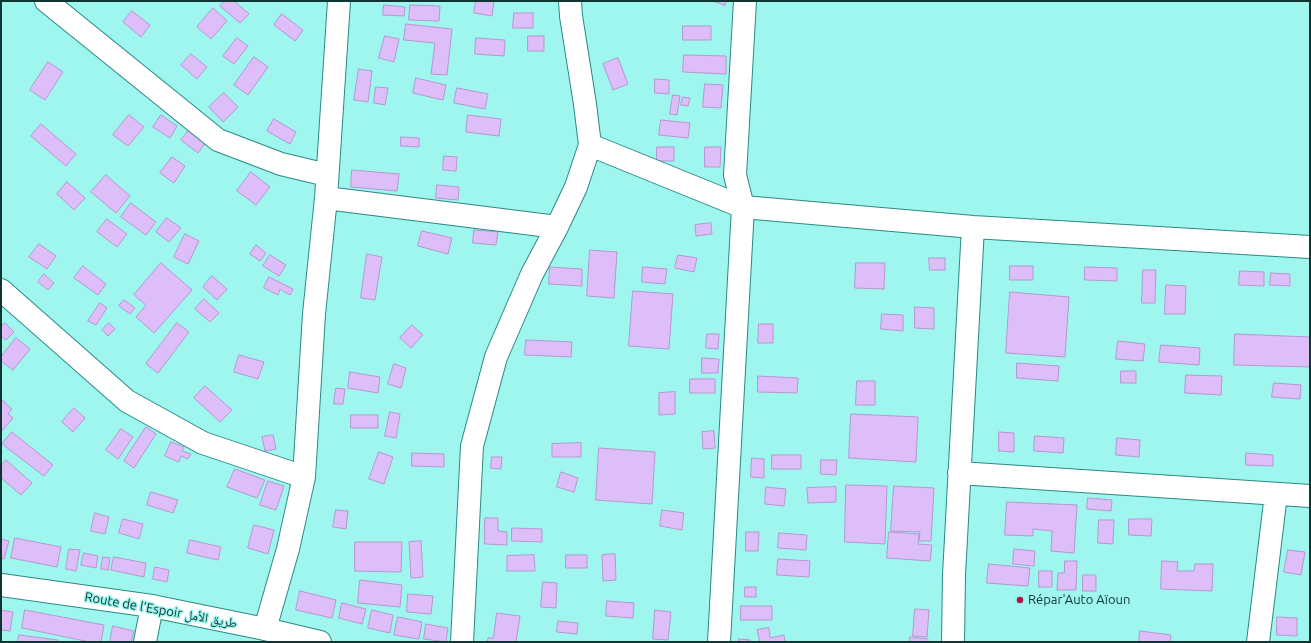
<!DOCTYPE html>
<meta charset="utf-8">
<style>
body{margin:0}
#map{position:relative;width:1311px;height:643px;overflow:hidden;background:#9ef6ef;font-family:Ubuntu,sans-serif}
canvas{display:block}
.frame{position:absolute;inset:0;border:2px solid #0f3533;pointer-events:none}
</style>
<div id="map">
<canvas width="1311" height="643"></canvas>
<div class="frame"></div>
</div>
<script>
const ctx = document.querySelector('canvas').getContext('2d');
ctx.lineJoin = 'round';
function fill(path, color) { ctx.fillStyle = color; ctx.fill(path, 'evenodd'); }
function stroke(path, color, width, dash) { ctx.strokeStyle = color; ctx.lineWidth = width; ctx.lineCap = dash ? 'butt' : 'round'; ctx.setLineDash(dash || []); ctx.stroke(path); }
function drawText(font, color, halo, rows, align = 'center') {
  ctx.font = font + ' Ubuntu,"Noto Naskh Arabic",sans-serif'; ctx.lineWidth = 3; ctx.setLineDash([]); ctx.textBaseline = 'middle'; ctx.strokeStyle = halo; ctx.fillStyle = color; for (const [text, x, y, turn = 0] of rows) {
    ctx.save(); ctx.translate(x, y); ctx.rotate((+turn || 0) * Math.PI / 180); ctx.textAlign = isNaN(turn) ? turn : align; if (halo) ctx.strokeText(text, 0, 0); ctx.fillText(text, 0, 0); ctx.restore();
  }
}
const building = new Path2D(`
 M225,1H234L249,14L240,23L220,6Z
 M476,1H494L492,16L474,13Z
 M713,1H726L725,5Z
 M384,5L405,7L404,16L383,15Z
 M410,5L440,6L439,21L409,20Z
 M213,8L227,21L211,39L197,27Z
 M132,11L150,25L141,37L123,22Z
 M514,13H533V28H513Z
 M282,14L303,30L295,41L274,25Z
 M406,24L452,29L447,75L431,74L435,43L404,40Z
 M683,26H711V40H683Z
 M385,36L399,39L394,62L379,58Z
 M528,36H544V51H528Z
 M237,38L248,46L234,64L223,56Z
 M476,38L505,40L504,56L475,54Z
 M191,54L207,67L197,79L181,65Z
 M684,55L726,56V74L683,72Z
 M254,57L268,67L248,95L234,85Z
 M618,58L628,84L613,90L603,64Z
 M48,62L63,72L45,100L30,90Z
 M359,69L372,71L368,102L354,100Z
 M416,78L446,85L443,100L413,93Z
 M655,79L669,80V94L655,93Z
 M705,84L723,85L721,108L703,107Z
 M376,87L388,88L385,105L374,103Z
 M457,88L488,94L485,109L454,103Z
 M224,93L238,107L223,122L209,107Z
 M673,95L680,96L677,115L670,114Z
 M683,97L690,98L688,106L681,105Z
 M129,115L144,127L128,146L113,135Z
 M161,115L177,126L170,138L153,127Z
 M468,115L501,119L499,136L466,132Z
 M274,119L296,132L290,144L267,131Z
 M661,120L690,123L688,138L659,135Z
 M41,124L76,154L66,166L31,136Z
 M189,130L206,142L198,153L181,140Z
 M401,137L419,138V147L401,146Z
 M657,147H674V161H657Z
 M705,147H721L720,167H705Z
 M444,156L457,157L456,171L443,170Z
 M172,157L185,166L174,183L160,173Z
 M352,170L399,174L397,191L351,187Z
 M251,172L270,187L256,205L237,191Z
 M106,175L130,196L116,213L91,192Z
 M67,182L85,198L74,210L57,194Z
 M437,185L459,187L458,200L436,198Z
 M131,203L156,222L146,235L121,217Z
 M167,218L181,228L169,242L156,232Z
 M107,219L127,234L117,247L97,232Z
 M711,223L712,234L696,236L695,225Z
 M474,230L498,232L496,245L473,243Z
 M422,231L452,238L448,254L418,246Z
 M185,234L199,241L188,264L174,257Z
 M39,244L56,256L47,269L29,257Z
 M256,245L266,253L260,261L250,254Z
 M590,250L617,252L614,298L587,296Z
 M367,254L382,257L375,300L361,298Z
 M270,255L286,265L279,276L263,266Z
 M678,255L697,258L694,272L675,268Z
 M929,258H945V270H930Z
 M161,263L192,290L154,333L136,317L146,305L134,295Z
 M856,263H885L884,289L855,288Z
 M83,266L106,284L98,295L74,278Z
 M1010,266H1033V280H1010Z
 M550,267L582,269V286L549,284Z
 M643,267L667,269L665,284L642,282Z
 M1085,267L1117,268V281L1085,280Z
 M1143,270H1156L1155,303H1142Z
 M1240,271L1264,272V286L1239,285Z
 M1271,273L1290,274V286L1270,285Z
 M44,274L54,283L48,290L38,282Z
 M212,276L227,289L217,300L203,287Z
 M269,277L293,289L290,295L280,289L278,295L264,288Z
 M1166,285L1186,286L1185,314H1165Z
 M633,291L673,294L669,349L629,346Z
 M1010,292L1069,297L1065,357L1006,353Z
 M204,299L219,313L210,322L195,309Z
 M124,300L135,308L130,314L119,306Z
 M100,303L107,308L96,325L88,321Z
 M915,307L934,308V329L915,328Z
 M882,314L903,315V331L881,329Z
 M5,323L14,332L6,340L1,336V327Z
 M109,323L115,329L108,336L102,330Z
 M177,323L189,332L158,373L146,364Z
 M759,324H773V343H758Z
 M412,325L423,335L411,348L400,338Z
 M707,334H719L718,349L706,348Z
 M1235,334L1310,337V367L1234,365Z
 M16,338L30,349L13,370L1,361V357Z
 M526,340L572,342L571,357L525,355Z
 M1118,341L1145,344L1143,361L1116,359Z
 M1161,345L1200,348L1199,365L1159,362Z
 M239,355L264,362L258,379L234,372Z
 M702,358L719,359L718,373H702Z
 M1017,363L1059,366L1058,381L1017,378Z
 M394,364L406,368L401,388L388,384Z
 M1121,371H1136V383H1121Z
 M350,372L380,377L378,393L348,388Z
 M1186,375L1222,376L1221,395L1185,393Z
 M758,376L798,378L797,393L758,392Z
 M690,379H715V393H690Z
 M857,381H875V405H856Z
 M1274,383L1301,385L1300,399L1272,397Z
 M205,386L232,410L220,422L194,398Z
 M336,388L345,389L343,404H334Z
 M675,392V414L659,415V393Z
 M1,399L12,409L8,414L13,418L1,432Z
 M74,408L85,418L73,432L62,422Z
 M390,412L400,414L396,438L385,436Z
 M851,414L918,417L916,462L849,458Z
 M351,415H378V428H351Z
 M146,427L156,434L134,468L124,461Z
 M121,429L133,437L118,459L106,450Z
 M714,431L715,448L703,449L702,432Z
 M12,432L53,465L44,476L2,444Z
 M999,432L1014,433V452L999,451Z
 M273,435L276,449L265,451L262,437Z
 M1035,436L1064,438L1063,453L1034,451Z
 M1117,438L1140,440L1139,457L1116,455Z
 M171,442L184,447L182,451L191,454L188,459L181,456L179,462L165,456Z
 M581,443V457H552V444Z
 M599,448L655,452L652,504L596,500Z
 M379,452L393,457L384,484L369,479Z
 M412,453L444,454V467L412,466Z
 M1246,453L1273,455V466L1246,465Z
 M772,455H801V469H772Z
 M492,457H502L501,469L491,468Z
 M752,458L764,459V478L751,477Z
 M6,460L32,483L21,495L1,478V466Z
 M821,460H837L836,475L821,474Z
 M235,469L265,480L257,498L227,487Z
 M561,472L578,478L574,492L557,487Z
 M268,481L284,486L276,510L260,505Z
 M846,485L887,486L885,544L845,542Z
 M894,486L934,488L931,541H919L920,532L891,531Z
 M766,487L786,489L784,506L765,504Z
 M836,487V502L808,503L807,488Z
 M151,492L178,500L173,513L147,505Z
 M1088,498L1112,500L1111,511L1087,509Z
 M1007,502L1077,505L1074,553L1051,551L1052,531L1033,529V536L1005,535Z
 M336,510L348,511L346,529L333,527Z
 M662,510L684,513L682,530L660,526Z
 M95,513L109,517L105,534L91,531Z
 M485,518H498V531L507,532V545L485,544Z
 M123,519L143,524L139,539L119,533Z
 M1129,519H1152L1151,536L1129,535Z
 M1099,520H1114L1113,544L1098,543Z
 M254,525L274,530L268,554L248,548Z
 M512,528L542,529V542L512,541Z
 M746,532H759L758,551H746Z
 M889,532L919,534L918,544L932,545L930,561L887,558Z
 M779,533L807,535L806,550L778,548Z
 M15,538L61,547L57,567L11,558Z
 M1,539L9,541L4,559L1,558Z
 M190,540L221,547L218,560L187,553Z
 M421,541L423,577L411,578L409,542Z
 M355,542H402L401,572L355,571Z
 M69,549L80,550L76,571L66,569Z
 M1014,549L1035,551L1034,566L1013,564Z
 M1288,550L1305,552L1301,575L1284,572Z
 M84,553L98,556L96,568L81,565Z
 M615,554L616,580L603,581L602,555Z
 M534,555L535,571H507V556Z
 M566,555H587V568H566Z
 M103,557L110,558L108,570L101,569Z
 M114,557L146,563L144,577L111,570Z
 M778,559L810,561L809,577L777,575Z
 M1065,561H1077L1076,590H1057L1058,573H1064Z
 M1162,561L1178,562L1177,571H1194L1195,564H1213L1212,591L1161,589Z
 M989,564L1030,568L1028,586L987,583Z
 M155,567L169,570L167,582L153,579Z
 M1039,571H1052V587H1039Z
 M1083,575H1096V591H1083Z
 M360,580L402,585L400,607L358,603Z
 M543,582L557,583L556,608L541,607Z
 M745,587H756V597H745Z
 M300,591L336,600L332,618L296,610Z
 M408,594L433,596L431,614L407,612Z
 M607,601L634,603L633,618L606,616Z
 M342,603L366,609L362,624L339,618Z
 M741,606H772V620H741Z
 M915,609L929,610L927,637L913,636Z
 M1,610L13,612L10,631L1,630Z
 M25,610L104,625L101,642H90L22,628Z
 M372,610L393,615L390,633L368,628Z
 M655,610L671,612L668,640L653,639Z
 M497,613L520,616L516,642H487L488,638H493Z
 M398,617L422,622L419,639L394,635Z
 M1277,617L1297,618V636L1277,635Z
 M558,621L578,623L577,634L557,632Z
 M426,624L448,628L446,642L424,639Z
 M113,626L134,631L131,642H110Z
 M769,628L770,638L784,635L785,642H760L757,630Z
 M1140,631L1171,635L1170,642H1139Z
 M19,635L58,640V642H18Z
 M910,637L928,639V642H910Z
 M739,639L750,640V642H739Z`);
fill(building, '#debef8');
stroke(building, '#b697cf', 1);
const street = new Path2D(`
 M46,1L218,140L281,164L327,175
 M570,1L571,16L585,104L590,145
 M326,198L557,227
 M1,290L127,401L203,443L304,477
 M959,473L1310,496
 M265,629L288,549L304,477L314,314L326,198L339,1
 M145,642L152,606
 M462,642L472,446L496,357L532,274L557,227L576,187L590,145L743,207L973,227L1310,247
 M719,642L743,207L735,175L745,1
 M953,642L954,575L973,227
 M1258,642L1276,494`);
const highway = new Path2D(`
 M1,585L152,606L265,629L320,642`);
stroke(street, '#2c8984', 24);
stroke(highway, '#2c8984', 24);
stroke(street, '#fff', 22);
stroke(highway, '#fff', 22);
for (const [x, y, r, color] of [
 [1020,600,4,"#ac1848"]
]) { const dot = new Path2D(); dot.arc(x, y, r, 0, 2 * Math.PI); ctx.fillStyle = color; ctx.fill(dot); stroke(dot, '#9ef6ef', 1.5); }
drawText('13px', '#0f3533', '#9ef6ef', [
 ["Répar'Auto Aïoun",1028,600]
], 'left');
drawText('13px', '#0f3533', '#9ef6ef', [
 ["Route de l’Espoir طريق الأمل",161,610,10]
]);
</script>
